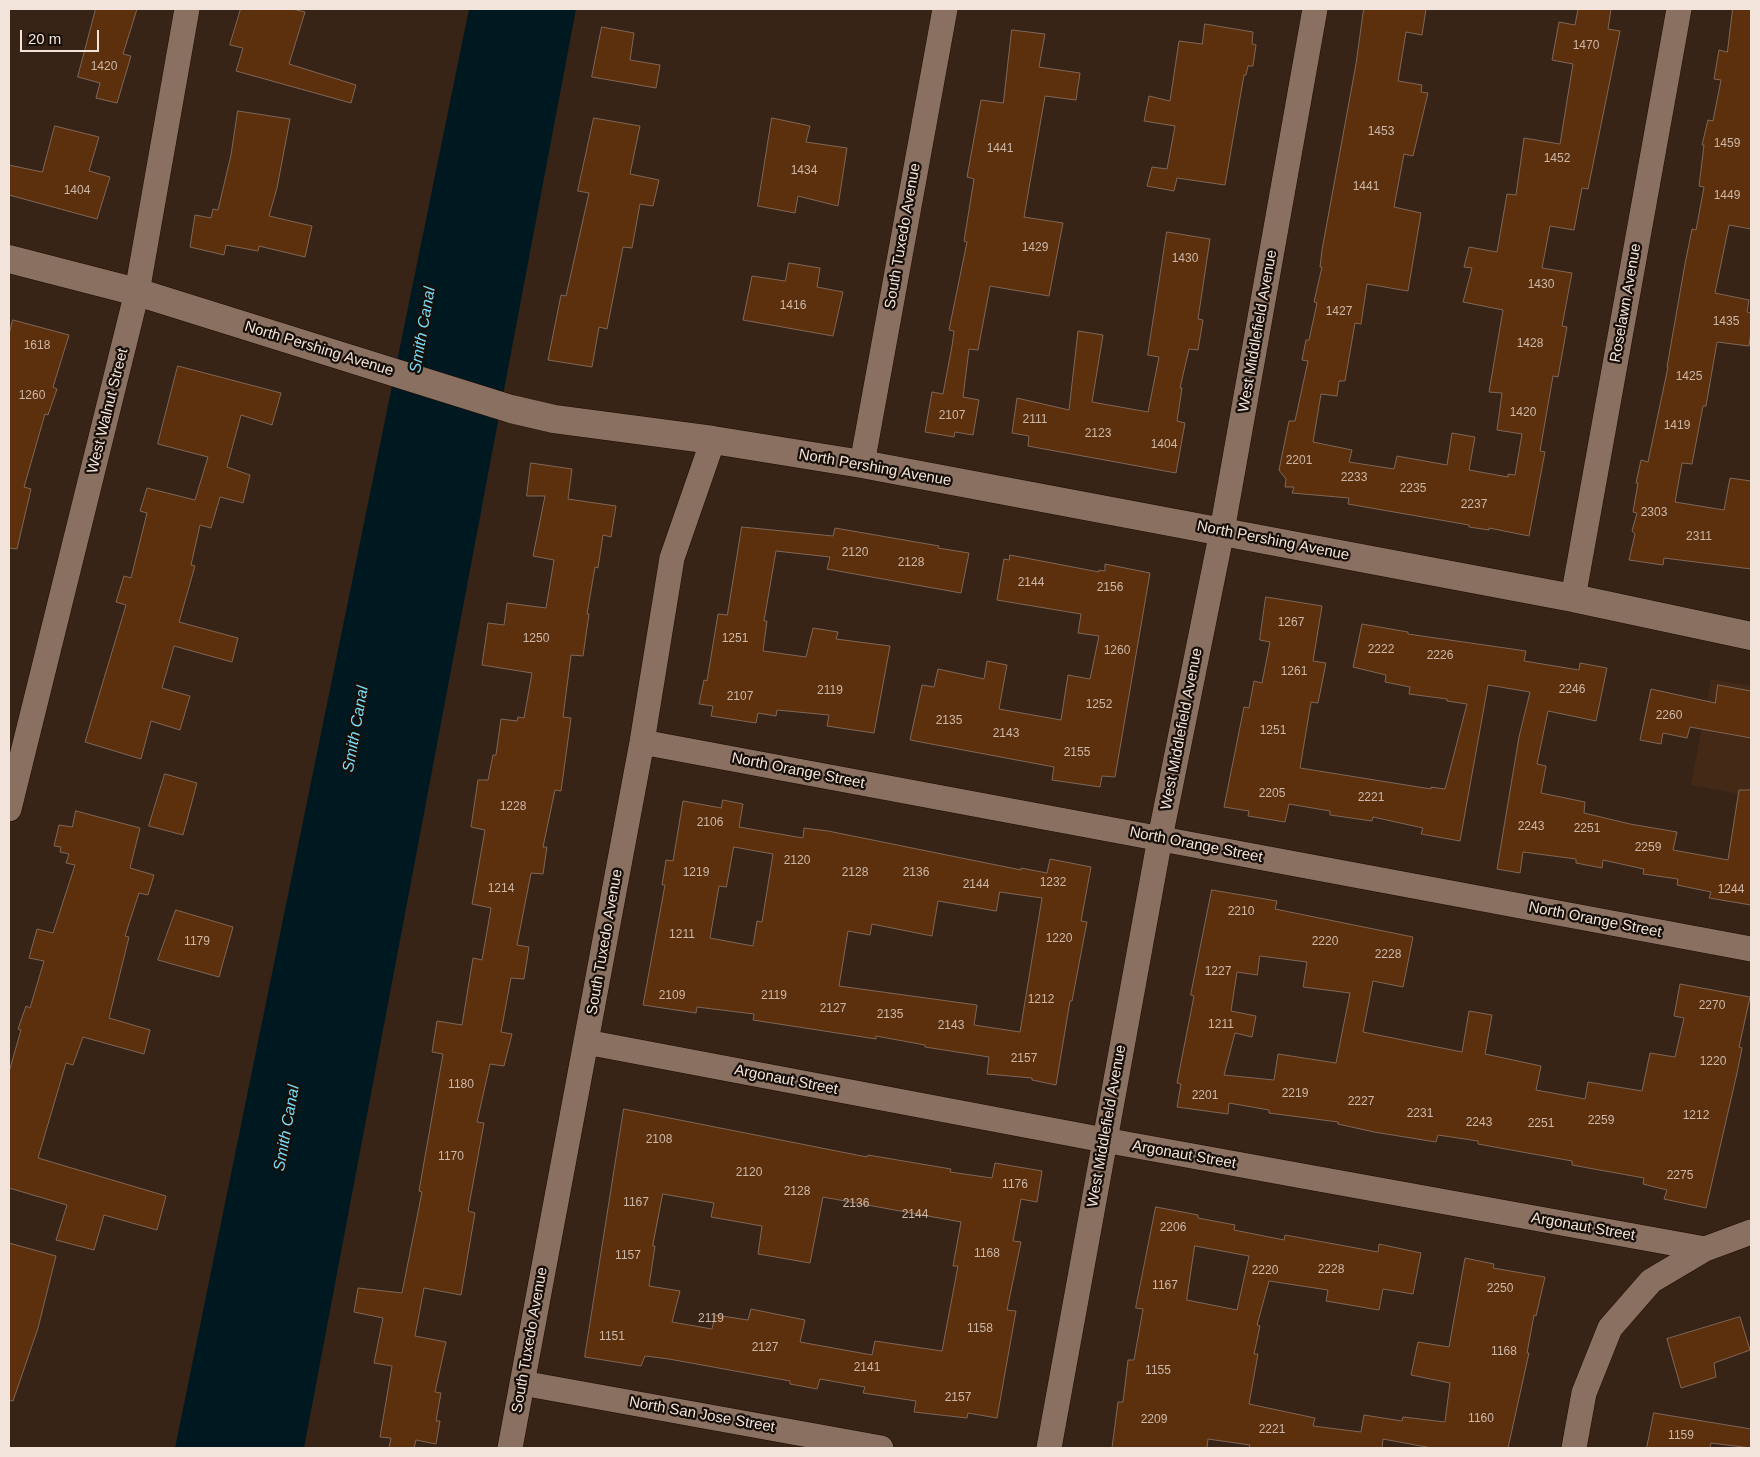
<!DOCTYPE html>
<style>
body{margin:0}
#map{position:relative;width:1760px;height:1457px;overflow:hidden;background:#382416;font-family:Arial,sans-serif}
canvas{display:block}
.frame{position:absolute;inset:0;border:10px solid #f2e4db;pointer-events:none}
.scale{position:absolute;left:20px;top:30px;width:79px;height:22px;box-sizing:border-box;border:2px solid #f2e4db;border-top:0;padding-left:6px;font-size:15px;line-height:18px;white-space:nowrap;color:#f2e4db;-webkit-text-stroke:4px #190f09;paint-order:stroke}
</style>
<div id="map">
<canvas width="1760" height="1457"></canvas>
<div class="frame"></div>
<div class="scale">20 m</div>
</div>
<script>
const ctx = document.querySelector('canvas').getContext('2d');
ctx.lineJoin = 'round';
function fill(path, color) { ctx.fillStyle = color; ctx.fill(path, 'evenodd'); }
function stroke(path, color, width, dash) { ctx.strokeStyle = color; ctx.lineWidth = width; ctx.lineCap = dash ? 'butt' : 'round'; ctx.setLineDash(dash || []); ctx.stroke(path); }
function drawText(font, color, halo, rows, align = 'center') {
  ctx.font = font + ' Arial,sans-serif'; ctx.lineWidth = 4.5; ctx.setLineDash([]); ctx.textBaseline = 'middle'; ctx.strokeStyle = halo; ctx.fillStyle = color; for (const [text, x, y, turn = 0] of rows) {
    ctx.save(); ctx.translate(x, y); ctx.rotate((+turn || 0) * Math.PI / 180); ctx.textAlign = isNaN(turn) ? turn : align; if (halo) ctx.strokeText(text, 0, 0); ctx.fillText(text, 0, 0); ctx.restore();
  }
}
fill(new Path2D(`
 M1711,679L1751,686V796L1691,785Z`), '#442917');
fill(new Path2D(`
 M469,9H576L304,1448H175Z`), '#001921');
const building = new Path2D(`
 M96,9H137L123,54L131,56L117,103L96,98L100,83L78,77Z
 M241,9H292L305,12L289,64L356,85L351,103L236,71L243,48L230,45Z
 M1364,9H1426L1422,35L1406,32L1398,81L1422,85L1421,92L1428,93L1413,156L1404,154L1394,207L1421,213L1408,291L1367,284L1361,324L1355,323L1345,381H1339L1337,396L1321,394L1313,442L1352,450L1349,462L1394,469L1397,456L1447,465L1452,433L1475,437L1469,470L1508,477V474L1515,475L1522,434L1497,430L1502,393L1489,392L1503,310L1463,302L1472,268L1464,267L1469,247L1497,252L1507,194L1516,195L1524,138L1560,144L1573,64L1552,60L1559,22L1575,25L1578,9H1611L1608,29L1620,31L1588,189L1582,188L1574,230L1550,226L1542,268L1572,273L1562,326L1567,327L1558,377L1553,376L1540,451L1545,452L1529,536L1489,528V530L1469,527V525L1348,504L1349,498L1292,493L1294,487H1285L1286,479L1279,470L1289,421H1295L1308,361L1302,360L1306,340H1309L1317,303L1314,302L1322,267H1320L1322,250L1356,64Z
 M1733,9H1751V229L1729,225L1715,293L1749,300L1747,312L1751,313V331L1749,346L1717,342L1706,406H1703L1692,464L1682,463L1675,502L1724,510L1730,478L1751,481V569L1664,558L1663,565L1629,560L1635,534L1632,531L1637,513L1633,512L1638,483H1636L1641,460L1648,462L1668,367H1667L1685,264L1692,229L1696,230L1704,187L1699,186L1704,145H1702L1708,120L1713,121L1721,80L1714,79L1719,50L1727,52Z
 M1205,24L1253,32L1252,44L1256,45L1253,66H1248L1246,75H1244L1225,185L1177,178L1174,191L1147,186L1152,167L1167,169L1175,126L1144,121L1149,96L1170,101L1179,41L1202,44Z
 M602,27L634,33L630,60L660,65L656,88L592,77Z
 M1012,30L1045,34L1039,67L1080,73L1076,100L1045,96L1024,217L1063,223L1049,296L990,286L978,350L969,349L963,397L979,400L973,435L955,432L954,437L925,432L932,392L943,394L952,346L954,331L949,330L967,242L964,241L974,179L967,177L981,100L1003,103Z
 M238,111L290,119L277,188L269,216L312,226L305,257L259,246L258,251L226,245L224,255L190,247L195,215L211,218L213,209L218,210L231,155Z
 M594,118L640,126L630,174L659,180L653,206L640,204L632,248L623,247L607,329L599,327L592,367L548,360L561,295L566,296L589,193L578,191Z
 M772,118L810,126L806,142L847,148L838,206L798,196L795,213L758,206Z
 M55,126L99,137L89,171L110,177L97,219L9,195V165L42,172Z
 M1167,232L1210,239L1198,319L1203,320L1198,350L1189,349L1180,388H1182L1177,421L1185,423L1176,473L1028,446L1029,436L1012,433L1017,398L1069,410L1078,331L1103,335L1092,402L1148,412L1159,357L1148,355Z
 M789,263L820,268L817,287L843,292L833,336L743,320L752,276L785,281Z
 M13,320L69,335L53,387L57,389L48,415L45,414L24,487L31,489L17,549L9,548V335Z
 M178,366L281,393L272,425L241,415L227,467L250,475L243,503L220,497L211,528L200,525L191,565L195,566L179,622L238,638L232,662L174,646L162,688L190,696L180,730L151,721L141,759L85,742L126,605L116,602L124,576L131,578L147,513L140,511L147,488L195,500L208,457L158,444Z
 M531,463L572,469L568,499L616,506L611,537L603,535L598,568L595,567L587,614H589L583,656L571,655L563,717L571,718L561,791L555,790L543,847H547L543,874L531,873L517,945L529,947L524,979L511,978L501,1032L512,1034L504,1066L490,1064L477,1122L484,1123L468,1211L475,1213L461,1295L424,1288L415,1336L446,1342L435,1392L441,1393L436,1421H440L436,1444L416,1440L414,1448H389L391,1438L380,1437L392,1366L374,1363L383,1318L354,1312L358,1288L402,1293L422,1192L419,1191L443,1054L432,1052L437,1021L462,1025L473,958L482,960L491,908L472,904L485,830L471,827L478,780H488L493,755H496L501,719L517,721L518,717L524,718L532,673L482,665L488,623L504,625L507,603L546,608L554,560L533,556L545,496H527Z
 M742,527L833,536L835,528L939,546L938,548L969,553L961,593L827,569L830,557L776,551L764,621H767L763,651L806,657L813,628L838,632L836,639L890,646L874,733L827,726L829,715L777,710L776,716L758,713L756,723L711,716L713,706L699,704L704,680L707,681L718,614L727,615Z
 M1010,555L1099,572V570L1105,571V564L1150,573L1115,777L1102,776L1100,787L1052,780L1054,767L910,740L922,685L934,687L938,669L984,679L987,661L1007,665L999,709L1061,720L1068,675L1090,679L1099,636L1078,633L1081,614L997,600L1004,559L1009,560Z
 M1266,597L1322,606L1313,661L1326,663L1318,703L1311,702L1300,768L1431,789V787L1445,789L1467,704L1447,701V699L1409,694L1410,687L1385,682L1386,675L1353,667L1362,624L1408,632V634L1526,651L1524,661L1579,670L1580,663L1607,668L1596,721L1548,711L1537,764L1546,766L1541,793L1585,802L1584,813L1630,824L1677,832L1673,850L1728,860L1739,790H1751V905L1709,898L1711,892L1677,885L1678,879L1643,874L1644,869L1603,860L1602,868L1576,863V859L1523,852L1520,873L1497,869L1519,737L1530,692L1488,685L1460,841L1421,834L1423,828L1373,817L1372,821L1330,815V811L1289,804L1285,822L1248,816L1249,811L1224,807L1244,707L1249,708L1254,681L1262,683L1270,642L1260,640Z
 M1718,685L1751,691V738L1690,727L1687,738L1663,733L1661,744L1640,740L1651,689L1715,703Z
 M165,774L197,783L183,835L149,826Z
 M723,800L743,804L739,827L803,838L804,828L828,831L1021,870V868L1047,873L1050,859L1091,867L1081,921L1087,922L1072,1001H1070L1056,1085L1032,1080V1078L987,1074L989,1057L925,1047V1045L876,1036V1039L753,1020L754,1014L697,1007L696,1013L643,1005L665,885H662L666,860L673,861L683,801L721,808ZM734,847L773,854L762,922L757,921L753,946L710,938L719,886L726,887ZM1000,892L1042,898L1020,1032L974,1025L977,1005L839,986L848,931L870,935L872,924L932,936L938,901L996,911Z
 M76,811L140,828L130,868L154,875L148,895L139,893L125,936L129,937L109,1018L150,1030L144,1054L83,1037L73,1065L66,1063L38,1158L166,1196L157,1230L104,1215L94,1250L56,1240L67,1205L9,1188V1072L21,1030L18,1029L26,1006L30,1008L44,961L29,958L37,929L53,933L75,865L66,863L69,854L60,852L61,847L54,846L59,825L72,827Z
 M1212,890L1277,901L1275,909L1413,937L1403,987L1373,981L1363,1032L1462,1052L1469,1011L1492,1015L1485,1054L1541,1066L1536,1090L1585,1099L1588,1082L1642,1091L1650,1053L1675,1057L1684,1018L1674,1016L1680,984L1750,997L1739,1047L1742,1048L1737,1073L1706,1208L1664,1199L1667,1190L1643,1184L1644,1178L1572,1165V1161L1478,1144V1141L1438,1135L1436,1142L1374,1132L1338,1124V1122L1269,1113V1110L1229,1103L1228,1114L1177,1107L1181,1084L1177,1083L1194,996L1191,995ZM1260,956L1307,962L1303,987L1350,993L1336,1063L1278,1054L1274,1080L1224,1075L1235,1033L1252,1037L1256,1016L1231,1011L1237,972L1257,975Z
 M176,910L233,927L219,977L158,960Z
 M624,1109L867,1157L868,1155L951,1169L950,1172L992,1178L995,1163L1042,1171L1037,1202L1021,1199L1013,1241L1021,1242L1007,1310L1016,1311L997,1418L968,1413L967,1418L914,1412L916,1401L863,1393L865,1387L820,1379L817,1389L790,1384V1381L669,1359L645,1356L641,1366L585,1357ZM663,1194L714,1203L711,1217L762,1226L758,1254L810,1263L823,1197L961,1222L953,1266H958L942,1351L875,1341L872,1355L800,1342L805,1320L751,1309L748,1320L715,1315L712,1329L672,1322L680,1291L649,1286L655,1246H653Z
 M1156,1207L1198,1215V1218L1235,1225L1234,1230L1284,1240L1285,1235L1378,1252L1379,1244L1421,1253L1413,1294L1383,1289L1379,1310L1326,1301L1328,1290L1269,1281L1257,1325L1260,1326L1254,1354H1258L1249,1404L1315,1418L1313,1426L1361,1432L1364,1415L1402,1421L1403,1417L1445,1422L1450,1383L1411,1375L1418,1342L1449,1347L1465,1258L1494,1264L1493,1268L1545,1277L1536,1316L1534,1315L1527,1353H1529L1508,1448H1432L1383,1439L1382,1448H1249L1250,1445L1208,1439L1207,1448H1112L1118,1402H1123L1128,1360H1134L1143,1309L1136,1308ZM1195,1246L1249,1256L1237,1310L1187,1300Z
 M9,1243L56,1256L38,1328L13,1401L9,1400Z
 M1740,1317L1750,1350L1714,1363L1716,1377L1681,1388L1667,1339Z
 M1654,1413L1751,1429V1448L1711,1443L1710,1448H1647Z`);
fill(building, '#5c300d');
stroke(building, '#7f6657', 1);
const minor = new Path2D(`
 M862,464L945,9
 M1573,598L1679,9
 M642,742L1751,949
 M9,809L137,292L187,9
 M586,1042L1104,1140L1705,1249L1751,1232
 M522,1383L881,1448
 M510,1448L642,742L672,558L713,440
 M1049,1448L1160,838L1222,531L1315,9
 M1574,1448L1584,1393L1610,1328L1651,1281L1705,1249`);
const secondary = new Path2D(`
 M9,259L137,292L511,409L554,419L713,440L862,464L1573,598L1751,636`);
stroke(minor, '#1f0c02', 26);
stroke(secondary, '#1f0c02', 29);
stroke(minor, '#897061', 25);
stroke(secondary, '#897061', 28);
drawText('12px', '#ccb7a8', null, [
 ["1470",1586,46],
 ["1420",104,67],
 ["1453",1381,132],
 ["1459",1727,144],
 ["1441",1000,149],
 ["1452",1557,159],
 ["1434",804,171],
 ["1441",1366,187],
 ["1404",77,191],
 ["1449",1727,196],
 ["1429",1035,248],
 ["1430",1185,259],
 ["1430",1541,285],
 ["1416",793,306],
 ["1427",1339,312],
 ["1435",1726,322],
 ["1428",1530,344],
 ["1618",37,346],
 ["1425",1689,377],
 ["1260",32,396],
 ["1420",1523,413],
 ["2107",952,416],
 ["2111",1035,420],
 ["1419",1677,426],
 ["2123",1098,434],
 ["1404",1164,445],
 ["2201",1299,461],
 ["2233",1354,478],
 ["2235",1413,489],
 ["2237",1474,505],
 ["2303",1654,513],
 ["2311",1699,537],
 ["2120",855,553],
 ["2128",911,563],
 ["2144",1031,583],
 ["2156",1110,588],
 ["1267",1291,623],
 ["1250",536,639],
 ["1251",735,639],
 ["2222",1381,650],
 ["1260",1117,651],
 ["2226",1440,656],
 ["1261",1294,672],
 ["2246",1572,690],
 ["2119",830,691],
 ["2107",740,697],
 ["1252",1099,705],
 ["2260",1669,716],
 ["2135",949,721],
 ["1251",1273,731],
 ["2143",1006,734],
 ["2155",1077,753],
 ["2205",1272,794],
 ["2221",1371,798],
 ["1228",513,807],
 ["2106",710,823],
 ["2243",1531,827],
 ["2251",1587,829],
 ["2259",1648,848],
 ["2120",797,861],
 ["1219",696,873],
 ["2128",855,873],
 ["2136",916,873],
 ["1232",1053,883],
 ["2144",976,885],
 ["1214",501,889],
 ["1244",1731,890],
 ["2210",1241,912],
 ["1211",682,935],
 ["1220",1059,939],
 ["1179",197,942],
 ["2220",1325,942],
 ["2228",1388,955],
 ["1227",1218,972],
 ["2109",672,996],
 ["2119",774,996],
 ["1212",1041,1000],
 ["2270",1712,1006],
 ["2127",833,1009],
 ["2135",890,1015],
 ["1211",1221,1025],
 ["2143",951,1026],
 ["2157",1024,1059],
 ["1220",1713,1062],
 ["1180",461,1085],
 ["2219",1295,1094],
 ["2201",1205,1096],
 ["2227",1361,1102],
 ["2231",1420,1114],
 ["1212",1696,1116],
 ["2259",1601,1121],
 ["2243",1479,1123],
 ["2251",1541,1124],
 ["2108",659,1140],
 ["1170",451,1157],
 ["2120",749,1173],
 ["2275",1680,1176],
 ["1176",1015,1185],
 ["2128",797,1192],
 ["1167",636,1203],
 ["2136",856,1204],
 ["2144",915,1215],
 ["2206",1173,1228],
 ["1168",987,1254],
 ["1157",628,1256],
 ["2228",1331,1270],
 ["2220",1265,1271],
 ["1167",1165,1286],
 ["2250",1500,1289],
 ["2119",711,1319],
 ["1158",980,1329],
 ["1151",612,1337],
 ["2127",765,1348],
 ["1168",1504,1352],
 ["2141",867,1368],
 ["1155",1158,1371],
 ["2157",958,1398],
 ["1160",1481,1419],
 ["2209",1154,1420],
 ["2221",1272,1430],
 ["1159",1681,1436]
]);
drawText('15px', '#f2e4db', '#190f09', [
 ["South Tuxedo Avenue",903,236,-80],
 ["Roselawn Avenue",1626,303,-80],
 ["West Middlefield Avenue",1258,331,-80],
 ["North Pershing Avenue",319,349,17],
 ["West Walnut Street",108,411,-76],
 ["North Pershing Avenue",875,468,10],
 ["North Pershing Avenue",1273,541,11],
 ["West Middlefield Avenue",1182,729,-79],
 ["North Orange Street",798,771,11],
 ["North Orange Street",1196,845,11],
 ["North Orange Street",1595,920,11],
 ["South Tuxedo Avenue",605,942,-80],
 ["Argonaut Street",786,1080,11],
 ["West Middlefield Avenue",1107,1126,-80],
 ["Argonaut Street",1184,1155,10],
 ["Argonaut Street",1583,1227,10],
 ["South Tuxedo Avenue",530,1340,-80],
 ["North San Jose Street",702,1415,10]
]);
drawText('italic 16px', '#75dbf8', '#190f09', [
 ["Smith Canal",423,330,-80],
 ["Smith Canal",356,729,-80],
 ["Smith Canal",287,1128,-80]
]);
</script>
